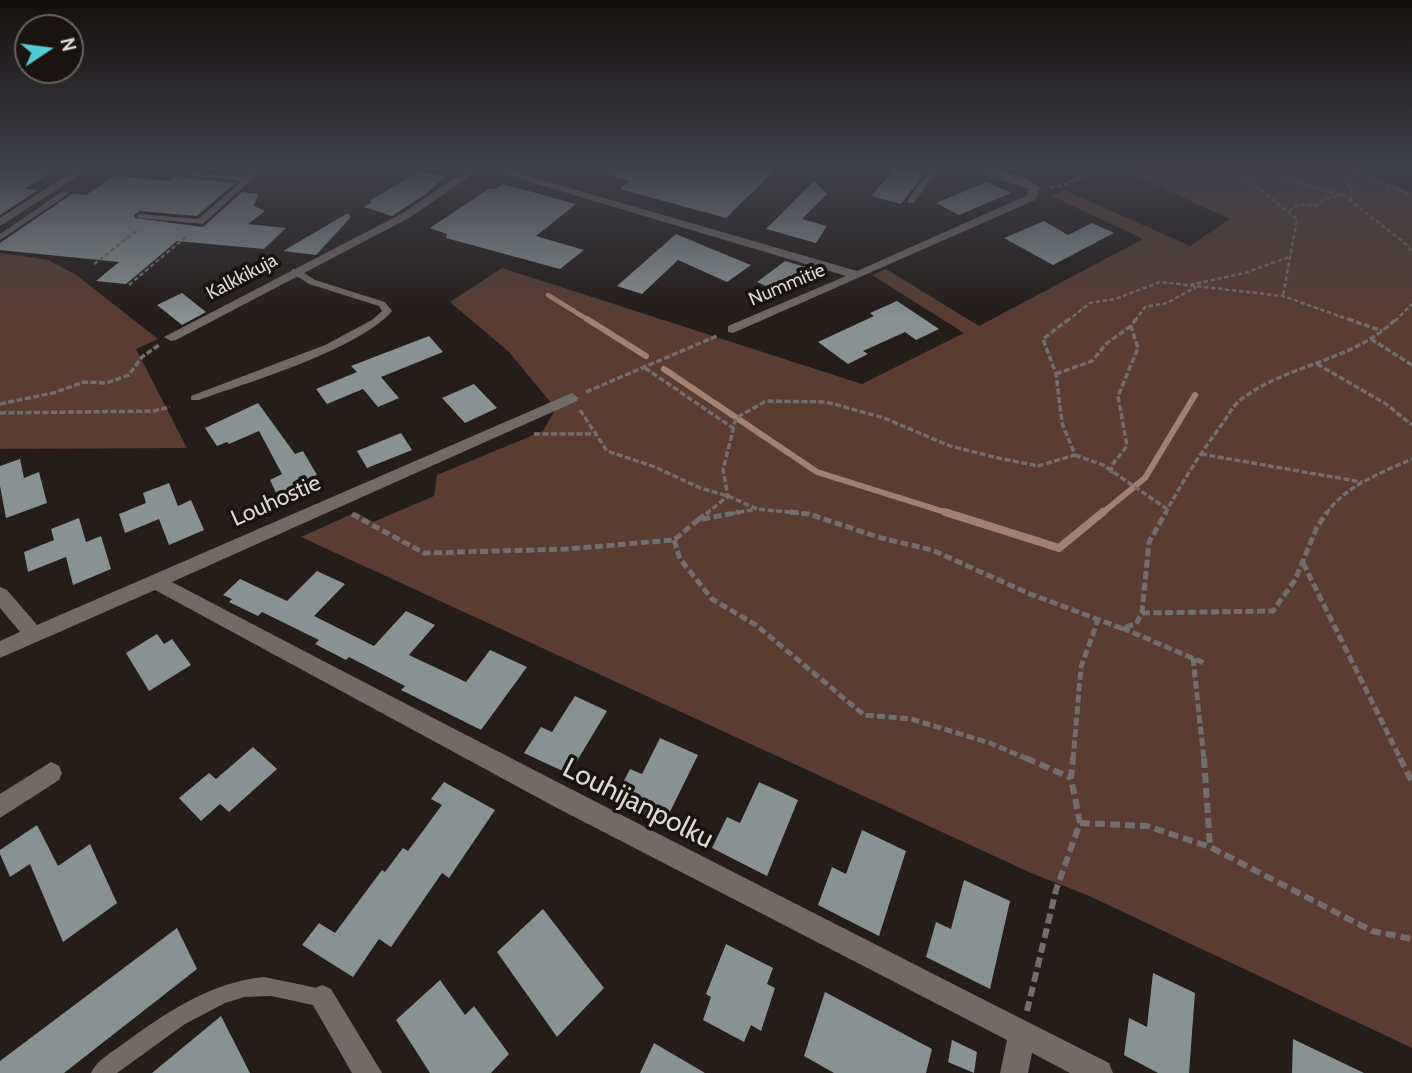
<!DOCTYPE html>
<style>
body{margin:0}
#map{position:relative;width:1412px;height:1073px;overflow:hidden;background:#241d1a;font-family:Cabin,sans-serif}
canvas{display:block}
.north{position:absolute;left:14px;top:14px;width:70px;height:70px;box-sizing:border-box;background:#1a1411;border:2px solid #686260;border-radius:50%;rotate:77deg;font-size:19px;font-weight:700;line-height:28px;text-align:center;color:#dcd8d6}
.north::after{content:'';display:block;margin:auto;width:24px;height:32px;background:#51ccd4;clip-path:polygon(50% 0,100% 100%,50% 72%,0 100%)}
</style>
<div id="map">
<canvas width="1412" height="1073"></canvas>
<div class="north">N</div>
</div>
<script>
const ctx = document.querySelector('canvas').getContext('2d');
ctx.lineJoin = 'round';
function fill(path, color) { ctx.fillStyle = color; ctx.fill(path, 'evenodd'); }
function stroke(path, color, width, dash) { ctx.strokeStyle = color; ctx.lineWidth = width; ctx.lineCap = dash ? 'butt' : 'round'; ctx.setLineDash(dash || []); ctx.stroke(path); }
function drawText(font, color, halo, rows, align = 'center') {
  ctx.font = font + ' Cabin,sans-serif'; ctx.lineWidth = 7; ctx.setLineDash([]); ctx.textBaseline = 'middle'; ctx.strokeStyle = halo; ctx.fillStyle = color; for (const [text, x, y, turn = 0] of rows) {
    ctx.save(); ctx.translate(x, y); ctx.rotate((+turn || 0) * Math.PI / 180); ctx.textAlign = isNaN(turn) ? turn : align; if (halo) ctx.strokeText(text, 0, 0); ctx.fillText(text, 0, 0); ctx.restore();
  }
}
fill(new Path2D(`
 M1119,168H1354L1412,192V1048L1087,895L1031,873L301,537L356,512L373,522L434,496L437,475L543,431L554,412L552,404L509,352L450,302L502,268L862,384L964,333L872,275L886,269L979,326L1143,239L1052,196L1064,190L1190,246L1230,219Z
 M0,253L48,260L75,274L158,339L136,349L187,448L0,449Z`), '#583d30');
stroke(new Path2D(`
 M548,295L590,321`), '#a38170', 4.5);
stroke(new Path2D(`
 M587,319L646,356
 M664,369L817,472L951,514
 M1101,514L1145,478L1195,395`), '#a38170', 6);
stroke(new Path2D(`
 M945,512L1059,548L1103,512`), '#a38170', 8);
fill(new Path2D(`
 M0,168H57L24,189L38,190L0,215Z
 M603,168H777L726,218L620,189L630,181L603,173Z
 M896,168H920L917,173L924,174L901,204L871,196Z
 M419,172L446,176L426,194L392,216L364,207L372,202L369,201Z
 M179,174L185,178L235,183L197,216L140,211L134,215L135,218L203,227L242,192L258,194L254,206L265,211L248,224L286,228L264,249L177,241L126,284L96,281L119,262L0,250V243L72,194L86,195L115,176L169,181Z
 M814,181L827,194L802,219L827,226L816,243L766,229Z
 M987,182L1011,193L959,215L936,203Z
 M503,184L576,204L536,236L584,250L560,269L446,238L447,234L430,228L490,188L495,189Z
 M348,213L351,217L316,255L283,251Z
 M1044,221L1068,235L1092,223L1114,233L1053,265L1004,238Z
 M676,234L707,247L751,265L727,282L678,260L642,294L617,286Z
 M785,261L812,269L781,293L757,282Z
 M182,293L206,312L182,325L157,305Z
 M897,301L939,329L916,340L905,332L863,351L868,354L848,364L818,342L874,316L870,313Z
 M429,336L443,352L381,377L399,398L378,407L363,389L327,404L316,389L357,372L351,366Z
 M474,384L497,408L465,423L442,398Z
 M258,403L295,454L303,451L317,475L301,482L305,491L280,501L270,480L282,474L259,431L229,444L227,442L217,446L205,428Z
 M401,433L412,450L367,468L357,451Z
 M20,459L24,478L39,472L47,503L6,518L0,486V466Z
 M169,483L178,506L191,500L204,530L169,545L159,519L125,533L119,514L146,503L143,493Z
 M79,518L86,542L101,536L111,569L73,585L66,557L28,572L24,552L54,540L51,529Z
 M317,571L345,584L314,616L374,646L406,611L435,625L409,655L466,682L490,650L527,667L481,730L401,690L405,686L349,657L346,660L315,644L319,640L262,612L258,616L229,602L232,599L223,595L240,579L287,601Z
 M157,634L164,644L172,639L191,665L149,691L126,653Z
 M575,696L607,711L569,774L524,753L541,727L552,732Z
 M660,738L698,755L664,824L614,800L630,769L642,774Z
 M253,747L277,769L229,812L220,804L201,821L179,798L209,773L216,779Z
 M444,782L495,810L449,878L442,873L391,947L379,939L353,977L302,945L319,923L335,933L382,870L385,872L403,848L408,851L442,805L431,799Z
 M759,782L798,800L767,876L712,848L727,817L740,823Z
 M37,825L58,866L90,844L117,903L63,942L30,864L10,877L0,854V850Z
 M862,830L906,851L879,936L818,905L832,867L846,874Z
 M964,880L1010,901L990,989L926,957L936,922L951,929Z
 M543,909L604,988L557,1037L497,952Z
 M177,928L197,969L64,1073H0V1061Z
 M726,944L773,968L767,984L775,988L761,1031L751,1025L744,1042L703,1020L711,997L706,994Z
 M1153,973L1195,993L1189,1073H1158L1124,1055L1129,1018L1147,1027Z
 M440,980L465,1015L474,1006L509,1054L491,1073H430L396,1020Z
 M825,992L932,1049L926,1073H834L804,1056Z
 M221,1016L250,1073H152Z
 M1293,1039L1364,1073H1292Z
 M952,1040L977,1052L974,1073L948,1062Z
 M654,1043L705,1073H640Z`), '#899293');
stroke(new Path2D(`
 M1233,168L1297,219L1283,296
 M1264,168L1282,179L1343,195L1406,244L1412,252
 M1347,168L1412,195
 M1050,187L1061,186L1101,168
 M1351,200L1352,192L1346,181L1348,176L1359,174
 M1289,211L1299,204L1316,206L1325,199L1342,195
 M94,264L139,229
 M129,285L188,235
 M1190,285L1245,273L1289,257
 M1067,321L1090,303L1115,299L1160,282L1283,296L1353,321
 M1135,321L1145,307L1167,303L1196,287
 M1395,321L1412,304`), '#736d6b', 2.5, [4.5, 2.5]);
stroke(new Path2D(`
 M1348,319L1382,331
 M1371,339L1412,365
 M1317,364L1386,404L1412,425
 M645,368L733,428
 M1056,374L1092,361L1107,343L1131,326
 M586,392L719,335
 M0,404L53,393L84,382L106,383L129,375L142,357L159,345
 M580,410L607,451L655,467L700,488L728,496L757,509L808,514
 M0,413L154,411L170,407
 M534,434H595
 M1201,454L1362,482
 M1075,455L1103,465L1167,509
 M1111,473L1112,465L1127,446L1118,396L1138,348L1131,326L1136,319
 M706,514L728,496L723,470L736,418L766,401L826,402L884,418L950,446L998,458L1038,466L1075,455L1062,423L1056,374L1043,339L1069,319
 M730,514L756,509
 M1165,514C1181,484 1199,455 1220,427C1226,419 1232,407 1239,401C1287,363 1351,363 1396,319
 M1326,514C1346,485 1381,473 1412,459`), '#736d6b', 3.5, [6, 2.5]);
stroke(new Path2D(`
 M790,512L809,514L881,538L932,550L1030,594L1121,628L1136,624L1142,613L1149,542L1166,512
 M352,514L424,553L567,549L674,540L698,520L739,512
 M698,520L708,512
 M674,540L680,559L712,599L756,625L864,715L911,719L990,743L1030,760
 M1303,563L1401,760
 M1142,613L1273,611L1295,580L1317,527L1327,512
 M1122,628L1204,663
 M1193,658L1204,760
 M1073,760L1081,667L1098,620`), '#736d6b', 5, [8, 3.5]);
stroke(new Path2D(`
 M1026,758L1071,778
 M1204,758L1210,847
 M1400,758L1412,782
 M1080,823L1147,826L1210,847L1372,931L1412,939
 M1027,1011L1056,890L1080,823L1071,778L1073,758`), '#736d6b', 6, [10, 5]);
fill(new Path2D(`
 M256,168H264L203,224L140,218L136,216L140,214L198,219L242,181L185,175L181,173L182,171L247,177Z
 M932,168H939L914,203H908V199Z
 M63,191L70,193L0,240V234Z
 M292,269H298L315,280L385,302L392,311C358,350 249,382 199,400H191V396L325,345L372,320L382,311L379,306L309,284L292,273Z
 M264,977L322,989L329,991L331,998L329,1005L322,1007L271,996L244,997L225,1003L185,1024L117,1073H91C97,1060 112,1052 123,1044C165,1013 211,982 264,977Z`), '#726a66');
fill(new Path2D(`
 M78,168H91L0,226V218Z
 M469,168H482L409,218L176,340L171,341L164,337L401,214Z
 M483,168H501L857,271L1026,196L1029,189L965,168C987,168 1024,172 1040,188L1035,200L733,333L728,332V326L846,276Z
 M572,393L579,398L577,401L172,582C483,745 797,905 1109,1063L1113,1073H1070L1032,1053L1028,1073H1000L1007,1040L557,808L155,590L0,658V641L20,632L0,608V587L7,590L37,625Z
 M51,762L59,766L62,773L59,780L0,818V794Z
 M322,985L331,989L382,1073H352L309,998L313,989Z`), '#726a66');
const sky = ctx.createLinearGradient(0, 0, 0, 319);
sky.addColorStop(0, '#14100e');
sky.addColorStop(0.53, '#3f4049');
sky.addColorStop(1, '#3f404900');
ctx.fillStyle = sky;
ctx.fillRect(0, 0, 1412, 319);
drawText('19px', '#dcd8d6', '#1a1411', [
 ["Kalkkikuja",242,277,-28],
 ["Nummitie",787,285,-23]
]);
drawText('23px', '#dcd8d6', '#1a1411', [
 ["Louhostie",276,501,-24]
]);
drawText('28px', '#dcd8d6', '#1a1411', [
 ["Louhijanpolku",638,804,27]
]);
</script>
